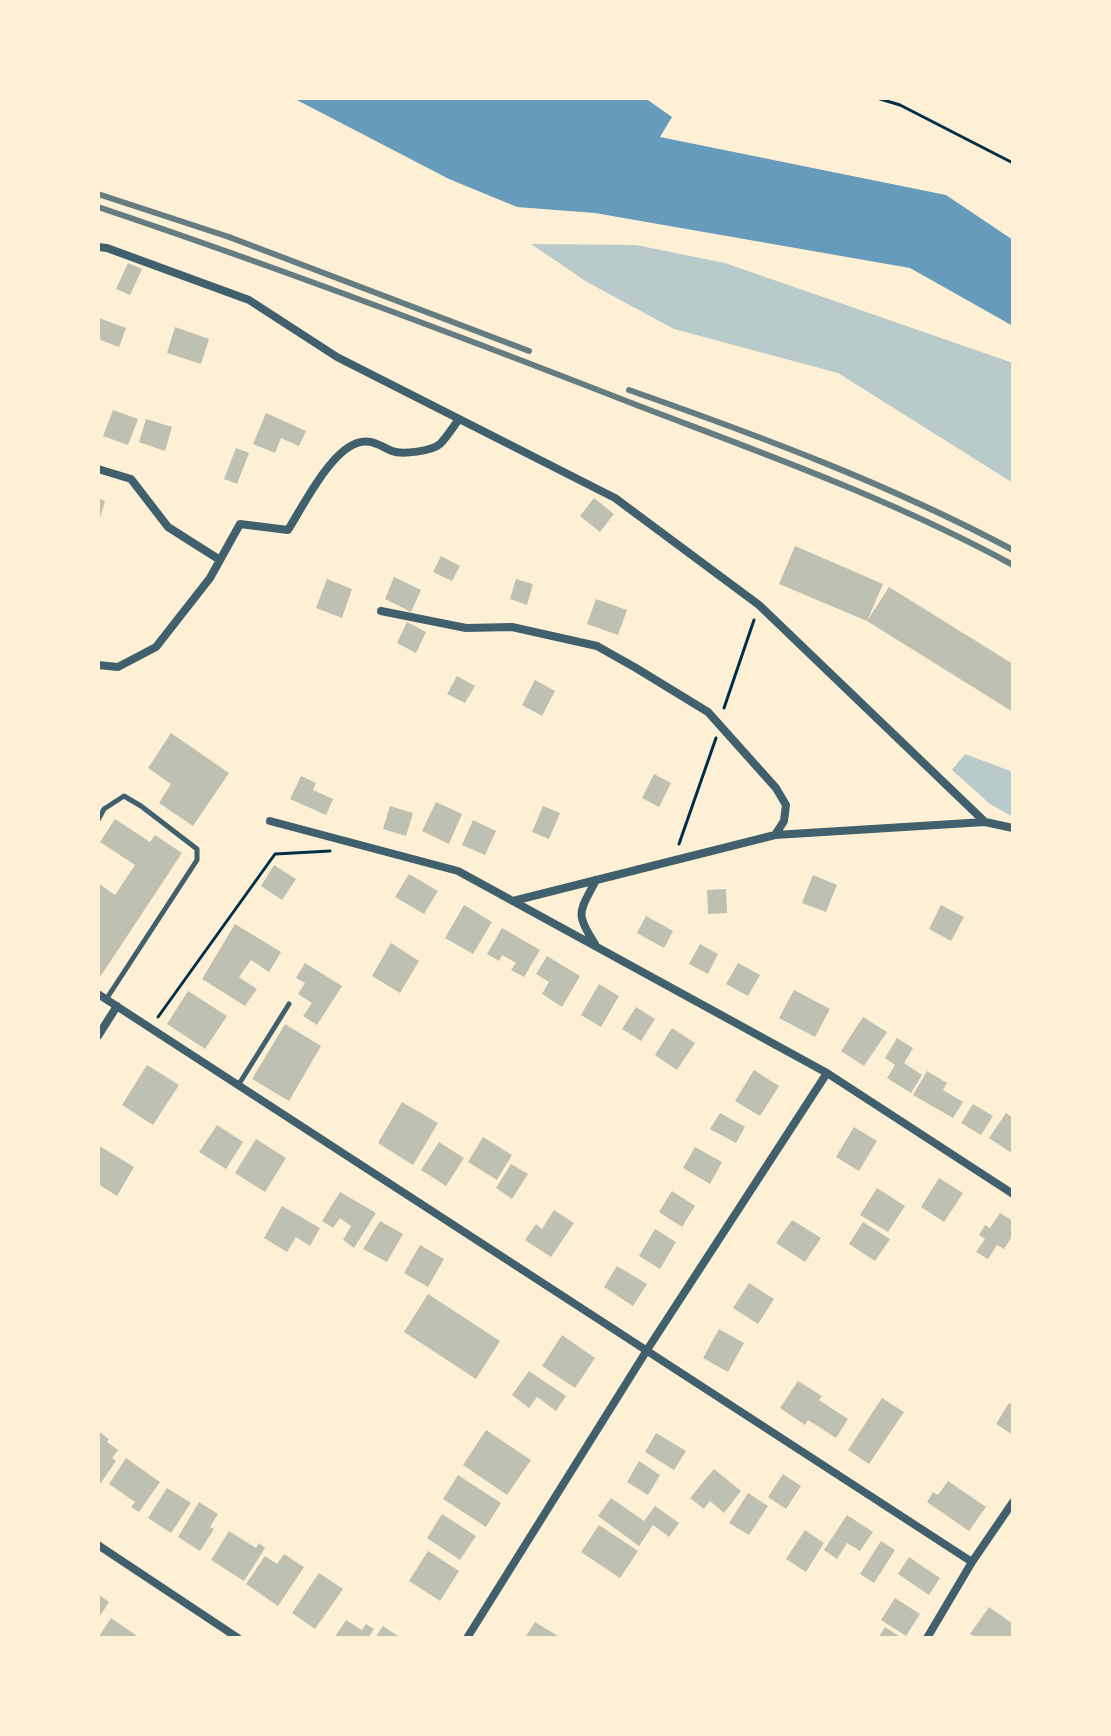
<!DOCTYPE html>
<style>
body{margin:0}
#map{position:relative;width:1111px;height:1736px;overflow:hidden;background:#fdf0d5;font-family:"Roboto Condensed",sans-serif}
canvas{display:block}
.frame{position:absolute;inset:0;border:100px solid #fdf0d5;pointer-events:none}
</style>
<div id="map">
<canvas width="1111" height="1736"></canvas>
<div class="frame"></div>
</div>
<script>
const ctx = document.querySelector('canvas').getContext('2d');
ctx.lineJoin = 'round';
function fill(path, color) { ctx.fillStyle = color; ctx.fill(path, 'evenodd'); }
function stroke(path, color, width, dash) { ctx.strokeStyle = color; ctx.lineWidth = width; ctx.lineCap = dash ? 'butt' : 'round'; ctx.setLineDash(dash || []); ctx.stroke(path); }
fill(new Path2D(`
 M531,244L636,245L725,263L1013,363V483L838,373L674,329L587,282Z
 M965,754L1013,772V817L990,804L952,770Z`), '#b9caca');
fill(new Path2D(`
 M293,98H645L672,117L660,137L946,195L1013,240V326L910,268L595,213L517,207L449,179Z`), '#669bbc');
fill(new Path2D(`
 M128,263L142,269L130,295L116,289Z
 M99,318L126,328L119,347L98,339Z
 M175,327L209,339L201,364L167,353Z
 M113,410L138,419L128,445L103,436Z
 M266,413L306,431L299,446L281,438L275,453L253,444Z
 M146,419L172,427L165,451L139,442Z
 M236,448L249,453L237,484L224,479Z
 M98,498L105,501L99,521H98Z
 M594,498L614,514L600,532L580,516Z
 M795,546L883,584L867,621L889,587L1013,664V712L867,621L779,584Z
 M441,556L460,566L452,581L433,572Z
 M394,577L421,590L411,612L385,599Z
 M327,579L352,589L342,618L316,608Z
 M516,579L533,584L527,605L510,599Z
 M596,599L627,610L618,635L587,624Z
 M407,622L426,632L416,653L397,643Z
 M457,676L475,686L465,703L447,694Z
 M535,680L555,691L542,716L522,705Z
 M171,733L229,773L193,826L159,803L171,784L148,768Z
 M654,774L671,783L659,807L642,798Z
 M301,776L316,783L313,790L333,799L326,815L290,799Z
 M436,802L462,814L449,844L422,831Z
 M390,806L413,813L406,836L383,829Z
 M543,806L560,813L549,839L532,832Z
 M115,819L150,842L155,835L182,853L98,980V883L115,895L135,865L100,842Z
 M473,820L496,831L485,855L462,845Z
 M274,865L296,879L282,900L261,886Z
 M409,874L438,891L424,914L395,897Z
 M813,875L837,885L826,912L802,903Z
 M726,889L727,913L708,914L707,890Z
 M464,905L492,922L473,954L445,938Z
 M941,905L964,917L951,941L929,929Z
 M646,916L673,931L664,948L637,933Z
 M235,924L281,952L269,972L251,960L239,977L257,989L245,1006L202,979Z
 M502,928L540,950L524,977L511,970L516,963L502,955L499,961L487,954Z
 M391,943L419,961L400,993L372,976Z
 M700,944L718,954L708,974L689,964Z
 M547,956L580,976L562,1007L542,994L549,982L536,974Z
 M305,963L342,986L317,1025L303,1016L312,1003L298,994L305,983L296,978Z
 M738,963L760,975L748,996L726,984Z
 M599,984L619,996L601,1027L581,1015Z
 M794,990L830,1009L815,1037L779,1018Z
 M188,991L227,1016L205,1049L167,1024Z
 M636,1007L655,1019L641,1041L622,1029Z
 M863,1017L887,1032L864,1066L841,1051Z
 M285,1024L321,1046L289,1101L252,1079Z
 M672,1028L695,1043L677,1070L655,1055Z
 M897,1038L913,1048L904,1063L922,1075L911,1093L887,1078L895,1065L885,1058Z
 M147,1065L179,1085L153,1125L122,1105Z
 M754,1070L779,1086L760,1116L735,1101Z
 M927,1071L947,1083L943,1090L963,1102L953,1118L913,1095Z
 M402,1102L438,1123L413,1165L378,1143Z
 M973,1104L993,1116L981,1135L961,1123Z
 M720,1113L745,1127L736,1143L710,1129Z
 M1006,1113L1013,1118V1154L989,1138Z
 M217,1125L243,1142L226,1169L199,1152Z
 M854,1127L877,1141L859,1171L836,1157Z
 M483,1137L512,1155L497,1180L468,1162Z
 M256,1139L286,1158L265,1192L235,1173Z
 M439,1142L464,1158L446,1186L421,1170Z
 M98,1145L134,1167L117,1196L98,1184Z
 M695,1147L722,1162L710,1184L683,1168Z
 M511,1164L528,1174L512,1199L496,1188Z
 M939,1178L963,1193L944,1222L921,1207Z
 M877,1188L905,1206L888,1232L860,1215Z
 M672,1191L695,1206L682,1227L659,1212Z
 M340,1192L376,1213L354,1248L343,1240L351,1226L340,1218L333,1228L322,1221Z
 M282,1206L320,1228L310,1246L296,1237L287,1252L264,1238Z
 M554,1210L574,1223L551,1257L525,1240L536,1224L542,1229Z
 M1000,1213L1013,1221V1235L1004,1249L997,1245L988,1259L976,1252L985,1239L979,1235L985,1225L990,1228Z
 M792,1220L821,1238L805,1262L776,1243Z
 M380,1221L403,1234L387,1262L363,1249Z
 M863,1222L890,1239L875,1261L849,1244Z
 M655,1229L676,1242L660,1269L639,1256Z
 M420,1245L444,1259L428,1287L404,1273Z
 M617,1266L647,1284L633,1306L604,1287Z
 M749,1283L774,1299L758,1324L733,1308Z
 M428,1294L500,1341L476,1379L404,1332Z
 M719,1329L744,1343L728,1372L703,1358Z
 M562,1335L595,1358L575,1388L542,1366Z
 M529,1371L566,1396L556,1411L537,1397L529,1408L512,1395Z
 M798,1381L822,1396L819,1400L848,1419L836,1438L808,1420L805,1425L780,1408Z
 M882,1398L904,1412L869,1464L848,1450Z
 M1009,1403L1013,1405V1435L996,1424Z
 M486,1430L531,1460L507,1495L463,1465Z
 M98,1431L109,1439L107,1442L118,1450L112,1458L116,1461L98,1487Z
 M656,1433L686,1451L674,1470L645,1452Z
 M126,1458L160,1482L139,1512L131,1507L135,1502L109,1484Z
 M639,1461L660,1475L648,1495L627,1482Z
 M714,1469L741,1491L724,1513L710,1501L704,1509L690,1498Z
 M783,1474L801,1486L786,1509L768,1497Z
 M458,1475L501,1503L486,1527L443,1499Z
 M948,1481L986,1507L969,1531L927,1502L933,1492L938,1495Z
 M167,1488L191,1503L171,1533L148,1518Z
 M748,1493L768,1506L749,1535L729,1523Z
 M611,1498L644,1521L655,1506L679,1523L669,1537L653,1525L639,1546L598,1516Z
 M199,1502L218,1514L210,1527L214,1529L200,1551L178,1537Z
 M442,1514L476,1536L460,1560L427,1538Z
 M847,1515L873,1532L860,1551L847,1543L837,1559L824,1550Z
 M599,1525L638,1551L620,1578L581,1552Z
 M805,1530L824,1543L806,1572L786,1559Z
 M229,1531L256,1548L259,1543L265,1548L244,1581L211,1560Z
 M881,1541L895,1550L874,1583L860,1574Z
 M428,1551L459,1571L440,1601L409,1581Z
 M284,1554L304,1567L278,1606L246,1584L265,1556L277,1564Z
 M909,1557L940,1578L929,1595L898,1574Z
 M319,1573L343,1589L315,1629L292,1613Z
 M98,1594L109,1602L98,1619Z
 M895,1598L920,1614L906,1636L881,1620Z
 M989,1607L1013,1624V1635L1011,1638H976L970,1634Z
 M111,1618L140,1638H98Z
 M346,1620L362,1630L366,1624L374,1629L368,1638H334Z
 M535,1622L561,1638H525Z
 M383,1626L401,1638H375Z
 M885,1627L902,1638H878Z`), '#bec0b2');
stroke(new Path2D(`
 M877,98L900,105L1013,163
 M724,708L754,620
 M679,844L716,738
 M158,1017L275,854L330,851`), '#003049', 3);
stroke(new Path2D(`
 M98,820L104,809L124,796L141,806L197,849V860L107,998
 M239,1084L289,1004`), '#3f606c', 5);
stroke(new Path2D(`
 M98,247L107,248L249,300L337,357L615,498L759,605L985,822
 M98,469L131,479L168,527L220,560
 M381,611L466,628L512,627L597,646L636,668L708,712L776,788L786,805L784,821L775,835
 M98,665L118,667L156,647L210,578L240,524L288,530C303,506 330,452 357,443C371,438 380,446 392,451C402,455 432,451 440,444C447,437 453,427 459,419
 M270,821L458,871L827,1073L1013,1194
 M513,901L775,835L985,822L1013,828
 M595,944C574,912 580,912 596,880
 M98,994L972,1562
 M98,1036L117,1006
 M98,1545L238,1638
 M467,1638L647,1350L827,1073
 M927,1638L972,1562L1013,1502`), '#3f606c', 8);
stroke(new Path2D(`
 M98,194L229,237L529,351
 M98,207C280,268 460,336 639,406C765,454 894,500 1013,565
 M629,390C760,436 891,485 1013,550`), '#657d81', 6);
</script>
